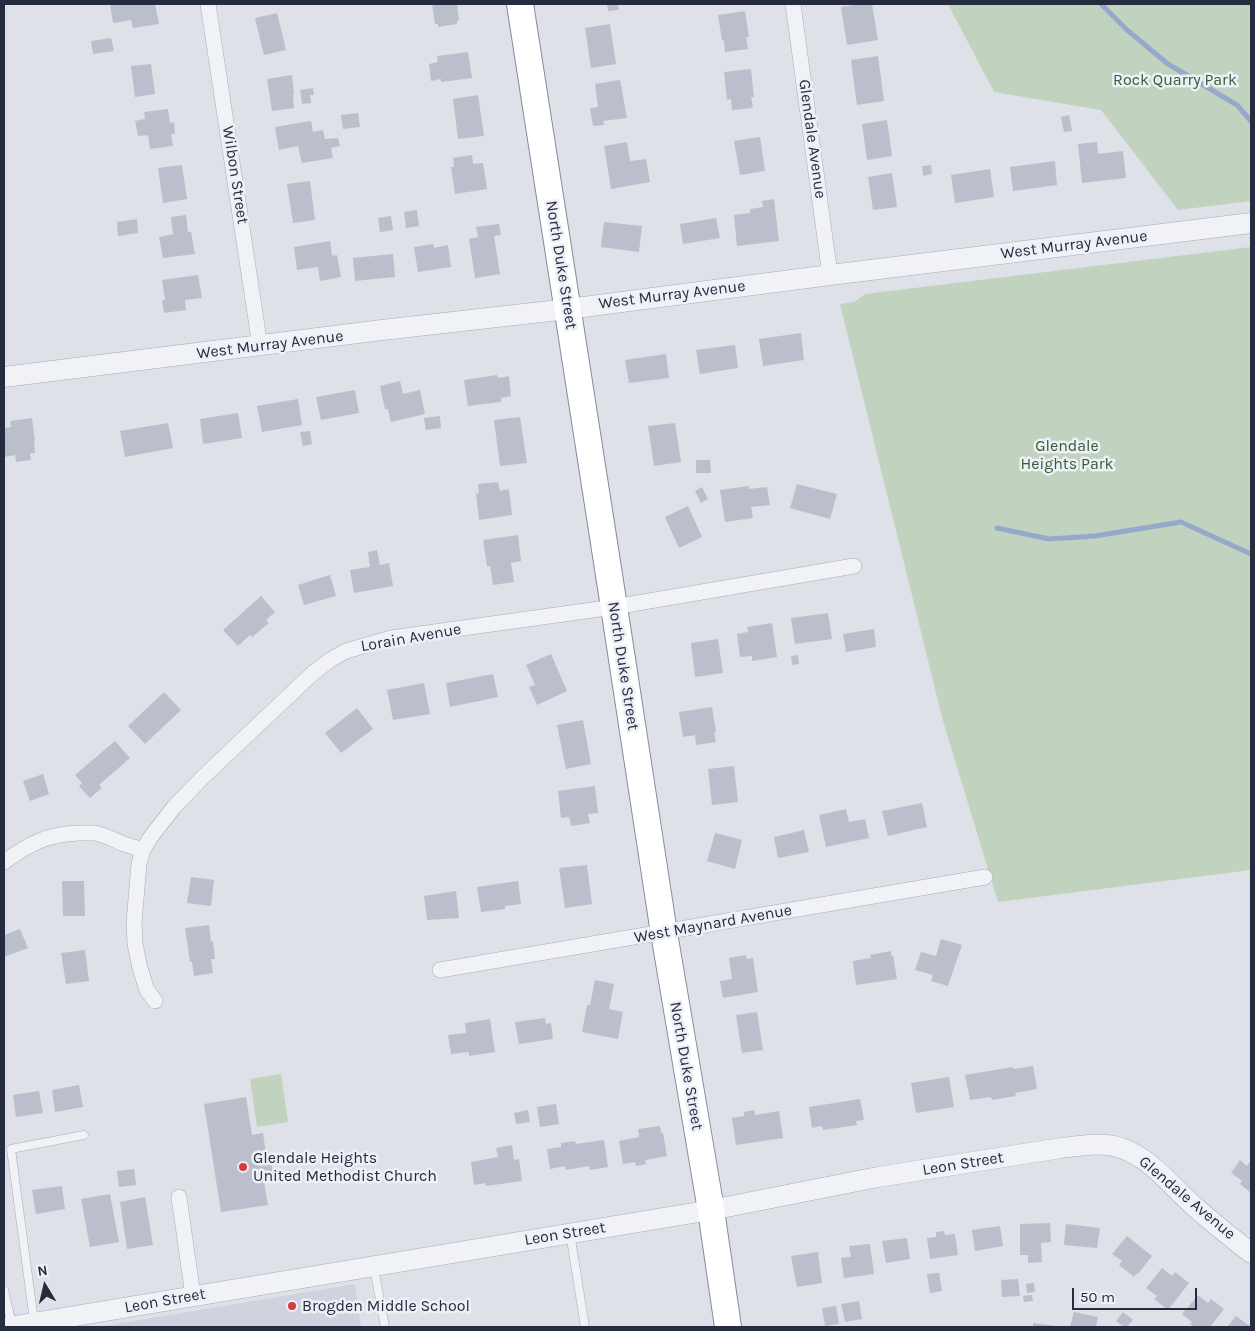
<!DOCTYPE html>
<style>
body{margin:0}
#map{position:relative;width:1255px;height:1331px;overflow:hidden;background:#dee1e8;font-family:Karla,sans-serif}
canvas{display:block}
.frame{position:absolute;inset:0;border:5px solid #262c40;pointer-events:none}
.north{position:absolute;left:20px;top:1261px;width:50px;height:50px;-webkit-text-stroke:4px #edf0f6;paint-order:stroke;rotate:351deg;font-size:14px;font-weight:700;line-height:20px;text-align:center;color:#262c40}
.north::after{content:'';display:block;margin:auto;width:18px;height:22px;background:#262c40;clip-path:polygon(50% 0,100% 100%,50% 72%,0 100%)}
.scale{position:absolute;left:1072px;top:1288px;width:125px;height:22px;box-sizing:border-box;border:2px solid #262c40;border-top:0;padding-left:6px;font-size:15px;line-height:18px;white-space:nowrap;color:#262c40;-webkit-text-stroke:4px #edf0f6;paint-order:stroke}
</style>
<div id="map">
<canvas width="1255" height="1331"></canvas>
<div class="frame"></div>
<div class="north">N</div>
<div class="scale">50 m</div>
</div>
<script>
const ctx = document.querySelector('canvas').getContext('2d');
ctx.lineJoin = 'round';
function fill(path, color) { ctx.fillStyle = color; ctx.fill(path, 'evenodd'); }
function stroke(path, color, width, dash) { ctx.strokeStyle = color; ctx.lineWidth = width; ctx.lineCap = dash ? 'butt' : 'round'; ctx.setLineDash(dash || []); ctx.stroke(path); }
function drawText(font, color, halo, rows, align = 'center') {
  ctx.font = font + ' Karla,sans-serif'; ctx.lineWidth = 5; ctx.setLineDash([]); ctx.textBaseline = 'middle'; ctx.strokeStyle = halo; ctx.fillStyle = color; for (const [text, x, y, turn = 0] of rows) {
    ctx.save(); ctx.translate(x, y); ctx.rotate((+turn || 0) * Math.PI / 180); ctx.textAlign = isNaN(turn) ? turn : align; if (halo) ctx.strokeText(text, 0, 0); ctx.fillText(text, 0, 0); ctx.restore();
  }
}
fill(new Path2D(`
 M355,1284L361,1327H97Z`), '#d0d3dd');
fill(new Path2D(`
 M948,4H1251V201L1178,210L1101,110L994,92Z
 M1251,247V870L998,902L943,721L840,304L854,302L865,294Z
 M281,1074L288,1122L257,1127L250,1079Z`), '#c1d3bf');
stroke(new Path2D(`
 M1101,4L1127,30L1168,64L1237,105L1251,121
 M997,528L1049,539L1095,536L1181,522L1251,554`), '#97a9ca', 5);
fill(new Path2D(`
 M110,4H155L159,24L133,28L131,20L113,23Z
 M432,4H457L459,20L457,21V24L438,27V24H435Z
 M607,4H618L619,10L608,11Z
 M861,4H872L878,40L847,45L841,7Z
 M745,11L749,37H746L748,49L725,52L724,40H722L718,15Z
 M277,13L286,50L264,55L255,18Z
 M610,24L616,64L591,68L585,28Z
 M111,38L114,51L93,54L91,41Z
 M468,52L472,78L441,82V79L431,81L429,64L438,62L437,56Z
 M878,56L884,101L857,105L851,60Z
 M151,64L155,94L135,97L131,66Z
 M751,69L754,97H751L753,108L732,110L731,99L727,100L724,72Z
 M292,75L294,94H293L294,108L272,111L267,79Z
 M620,80L627,118L603,121L604,125L593,126L590,108L598,107L595,84Z
 M313,88L314,95H310L311,103L302,104L300,90Z
 M478,95L484,136L458,139L453,99Z
 M168,109L170,123L174,122L175,134H171L173,146L150,149L148,135L138,136L135,121L145,119L144,112Z
 M358,113L360,127L343,129L341,115Z
 M1069,115L1072,131L1064,132L1061,117Z
 M887,120L892,156L867,160L862,124Z
 M311,121L313,132L323,130L325,139L338,138L340,146L331,148L333,158L302,163L298,146L279,150L275,127Z
 M760,137L765,171L740,175L734,141Z
 M627,142L630,161L646,159L650,182L611,189L604,146Z
 M1097,142L1098,154L1123,151L1126,178L1082,183L1078,144Z
 M472,155L473,164L483,163L487,189L455,194L451,167H454L453,158Z
 M1055,161L1057,185L1013,191L1010,167Z
 M182,165L187,199L163,203L158,168Z
 M931,165L932,174L923,176L922,166Z
 M990,169L994,197L955,203L951,175Z
 M892,173L897,207L873,210L868,177Z
 M310,181L315,220L293,223L287,184Z
 M774,199L779,241L737,246L734,215L750,213V209L763,207L762,201Z
 M417,210L419,226L406,228L404,212Z
 M186,215L188,232H191L195,254L163,258L159,237L173,234L171,217Z
 M391,216L393,230L380,232L378,218Z
 M716,218L720,238L683,244L680,224Z
 M137,219L138,233L118,236L117,222Z
 M604,222L642,226L639,252L601,247Z
 M499,224L501,235L494,236L500,274L475,278L469,239L478,237L476,227Z
 M330,241L332,256L337,255L341,277L320,281L318,267L297,270L294,247Z
 M433,244L434,248L448,245L451,267L418,272L414,247Z
 M393,254L395,277L355,281L353,258Z
 M198,275L202,298L185,300L186,310L164,313L162,300H165L162,280Z
 M801,333L804,360L763,366L759,339Z
 M735,345L738,368L700,374L696,350Z
 M666,354L669,378L629,383L625,360Z
 M497,375L498,378L509,376L511,396L501,398V402L468,406L464,380Z
 M400,381L403,394L420,390L425,414L391,422L388,409H385L380,386Z
 M355,390L359,413L321,420L316,397Z
 M298,399L302,425L262,432L257,406Z
 M238,413L242,438L203,444L200,419Z
 M440,416L441,428L426,430L424,418Z
 M520,417L527,463L500,466L494,420Z
 M32,418L35,442L34,443L35,453H30L31,460L16,462L15,455L4,457V428L11,427L10,421Z
 M168,423L173,448L125,457L120,431Z
 M675,423L681,462L654,466L648,426Z
 M310,431L312,444L303,446L300,432Z
 M696,460H710L711,473H696Z
 M498,482L500,491L509,489L512,515L479,520L476,494L479,493L478,484Z
 M797,484L837,494L830,519L790,508Z
 M749,486V489L767,487L770,505L751,507L753,518L725,522L720,490Z
 M702,487L708,499L701,503L695,491Z
 M688,506L702,537L679,548L665,517Z
 M518,535L521,561L511,563L514,582L493,585L490,566H487L483,540Z
 M377,550L380,565L389,563L393,586L354,593L350,570L370,567L368,552Z
 M330,575L336,596L304,605L298,585Z
 M261,596L275,612L266,620L269,623L252,637L250,635L238,646L223,630Z
 M828,613L832,639L795,644L791,618Z
 M772,623L777,657L752,661V656L740,657L737,634L748,632L747,627Z
 M874,629L876,647L846,652L843,634Z
 M718,639L723,673L695,677L691,643Z
 M551,654L567,691L537,705L529,687L535,685L526,665Z
 M798,655L799,664L792,665L791,656Z
 M493,674L498,697L450,707L446,683Z
 M424,683L430,714L393,720L387,690Z
 M164,692L181,710L145,744L128,726Z
 M712,707L716,732L714,733L716,742L696,745L695,735L683,737L679,712Z
 M357,708L373,729L341,753L325,733Z
 M583,720L591,764L566,769L557,725Z
 M115,741L130,758L99,785L102,788L90,798L79,786L82,783L75,775Z
 M734,766L738,802L712,805L708,769Z
 M43,774L49,794L30,801L23,781Z
 M595,786L598,813L588,814L590,823L571,826L569,817L561,818L558,791Z
 M922,803L927,827L888,836L882,811Z
 M846,809L849,822L865,819L869,838L826,847L819,815Z
 M804,830L809,852L778,858L774,837Z
 M715,833L742,840L735,869L707,861Z
 M587,865L592,904L565,908L559,868Z
 M191,877L214,880L211,906L187,903Z
 M62,881H84L85,916H63Z
 M518,881L521,904L505,906V909L481,912L477,887Z
 M456,891L459,918L427,920L424,896Z
 M209,925L211,942L213,941L215,959H211L213,973L194,976L192,962H190L185,928Z
 M20,929L28,948L4,957V935Z
 M941,939L962,945L948,986L931,981L933,975L915,970L921,952L936,956Z
 M85,950L89,981L66,984L61,953Z
 M891,951V956L893,955L897,979L856,985L853,961L871,958L870,955Z
 M746,955L747,959L753,958L758,992L723,998L720,981L732,979L729,958Z
 M595,980L614,984L609,1009L623,1012L618,1039L582,1032L587,1005H590Z
 M757,1012L763,1050L742,1053L736,1015Z
 M545,1018L546,1024L551,1023L553,1039L519,1044L515,1022Z
 M490,1019L495,1052L469,1056V1052L451,1054L448,1035L466,1033L465,1023Z
 M1033,1066L1037,1089L1015,1093L1016,1096L992,1100L991,1097L970,1100L965,1075L1013,1067V1069Z
 M949,1077L954,1107L916,1113L911,1083Z
 M79,1085L83,1107L55,1112L52,1090Z
 M39,1091L43,1113L16,1117L13,1095Z
 M246,1097L252,1135L263,1133L266,1154L270,1153L274,1181L264,1182L268,1205L221,1212L204,1104Z
 M860,1099L864,1120L856,1121L857,1125L823,1130L822,1126L812,1128L809,1107Z
 M556,1104L559,1124L540,1127L537,1107Z
 M528,1110L530,1122L516,1124L514,1113Z
 M754,1110L755,1115L779,1111L783,1138L736,1145L732,1118L744,1116V1112Z
 M660,1126L661,1133H663L667,1156L645,1160L646,1164L636,1166L635,1162L623,1164L619,1141L639,1137L638,1129Z
 M604,1140L608,1167L590,1170L589,1166L566,1170L565,1166L550,1169L547,1149L561,1147V1143L575,1141L576,1144Z
 M512,1145L514,1160L519,1159L522,1181L486,1186L485,1183L474,1185L471,1162L498,1157L496,1148Z
 M1240,1160L1247,1166L1251,1160V1193L1240,1184L1242,1181L1231,1173Z
 M134,1169L136,1185L119,1187L117,1171Z
 M62,1186L65,1209L36,1214L32,1190Z
 M110,1194L119,1242L90,1247L81,1199Z
 M145,1197L153,1245L127,1249L120,1202Z
 M1050,1223L1051,1242L1041,1243L1042,1262L1028,1263V1255H1020V1224Z
 M1066,1224L1100,1228L1097,1248L1064,1245Z
 M1000,1226L1003,1246L975,1251L972,1230Z
 M944,1231L945,1235L955,1234L958,1255L930,1259L927,1238L936,1237V1232Z
 M1127,1236L1152,1256L1138,1274L1137,1273L1134,1277L1119,1265L1122,1261L1112,1254Z
 M907,1238L910,1259L886,1263L882,1241Z
 M870,1244L874,1274L844,1278L841,1258L851,1257L849,1246Z
 M818,1252L822,1283L797,1287L791,1256Z
 M1162,1268L1172,1276L1175,1272L1189,1283L1168,1310L1154,1299L1157,1296L1146,1288Z
 M939,1273L942,1291L930,1293L927,1274Z
 M1018,1279L1020,1296L1002,1297L1001,1280Z
 M1034,1283L1035,1292L1027,1293L1026,1284Z
 M1032,1295L1033,1301L1024,1302L1023,1296Z
 M1198,1295L1208,1303L1211,1299L1224,1309L1210,1327H1194L1190,1324L1192,1322L1182,1314Z
 M859,1301L862,1319L845,1322L841,1304Z
 M836,1306L839,1324L825,1326L822,1308Z
 M1074,1312L1098,1317L1096,1327H1070Z
 M1123,1312L1133,1320L1127,1327H1124L1116,1321Z
 M1236,1316L1251,1327H1227Z
 M1033,1323L1057,1326V1327H1033Z`), '#bbbfcb');
const service = new Path2D(`
 M570,1233L585,1327
 M374,1268L385,1327
 M4,1290L12,1325
 M34,1321L11,1149L84,1135`);
const minor = new Path2D(`
 M208,4L260,346
 M793,4L830,275
 M4,862C29,844 47,834 79,833C84,833 90,833 95,833C105,835 114,840 124,844C130,846 137,848 143,850
 M440,970L985,877
 M155,1001L147,990L140,968L135,944L134,922L139,864L143,850L150,838L174,807L203,777L313,673L330,660L346,651L391,638L614,607L854,566
 M179,1197L193,1296`);
const tertiary = new Path2D(`
 M4,377L382,330L568,309L830,275L1251,223
 M9,1327L711,1210L878,1177L1061,1148C1080,1146 1102,1141 1121,1148C1151,1158 1172,1187 1195,1207C1213,1223 1232,1238 1251,1253`);
const trunk = new Path2D(`
 M520,4L614,607L664,933L711,1210L728,1327`);
stroke(service, '#a7abb6', 9);
stroke(minor, '#a7abb6', 16);
stroke(tertiary, '#a7abb6', 21);
stroke(trunk, '#858ca0', 28);
stroke(service, '#f1f2f6', 8);
stroke(minor, '#f1f2f6', 15);
stroke(tertiary, '#f1f2f6', 20);
stroke(trunk, '#fff', 26);
for (const [x, y, r, color] of [
 [243,1167,5,"#d43c3f"],
 [292,1306,5,"#d43c3f"]
]) { const dot = new Path2D(); dot.arc(x, y, r, 0, 2 * Math.PI); ctx.fillStyle = color; ctx.fill(dot); stroke(dot, '#edf0f6', 2); }
drawText('16px', '#355c33', '#edf0f6', [
 ["Rock Quarry Park",1175,80],
 ["Glendale",1067,446],
 ["Heights Park",1067,464]
]);
drawText('16px', '#262c40', '#edf0f6', [
 ["Glendale Avenue",812,139,82],
 ["Wilbon Street",235,175,81],
 ["West Murray Avenue",1074,245,-7],
 ["North Duke Street",561,265,81],
 ["West Murray Avenue",672,295,-7],
 ["West Murray Avenue",270,345,-7],
 ["Lorain Avenue",411,638,-10],
 ["North Duke Street",623,666,81],
 ["West Maynard Avenue",713,924,-10],
 ["North Duke Street",686,1066,80],
 ["Leon Street",963,1164,-9],
 ["Glendale Avenue",1187,1198,40],
 ["Leon Street",565,1234,-9],
 ["Leon Street",165,1301,-10]
]);
drawText('16px', '#262c40', '#edf0f6', [
 ["Glendale Heights",253,1158],
 ["United Methodist Church",253,1176],
 ["Brogden Middle School",302,1306]
], 'left');
</script>
